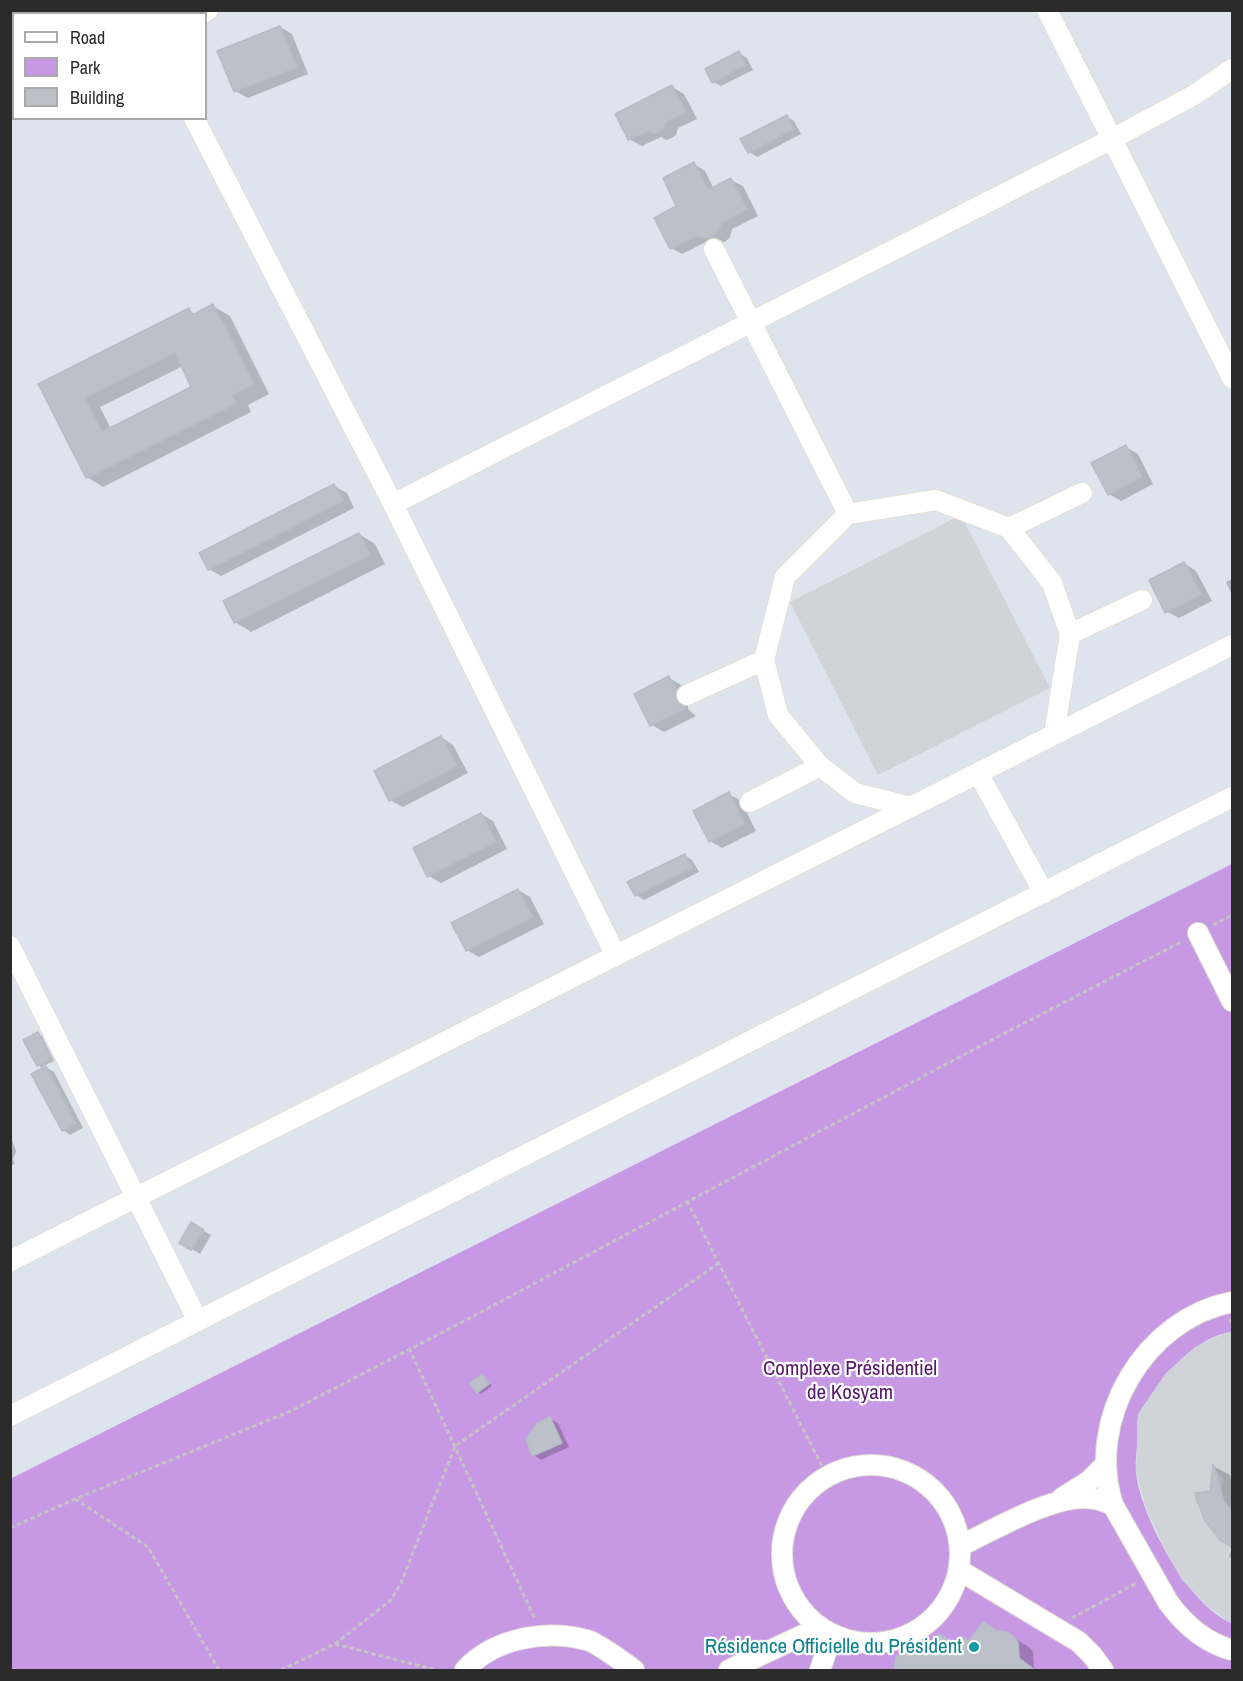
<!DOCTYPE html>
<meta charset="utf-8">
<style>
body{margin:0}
#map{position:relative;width:1243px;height:1681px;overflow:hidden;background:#dde4ed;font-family:"Archivo Narrow",sans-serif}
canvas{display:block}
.frame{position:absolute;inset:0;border:12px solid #2b2b2b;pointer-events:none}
.legend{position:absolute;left:12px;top:12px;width:195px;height:108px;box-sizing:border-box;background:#fff;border:2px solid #aaa;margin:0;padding:8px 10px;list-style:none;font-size:18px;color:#2b2b2b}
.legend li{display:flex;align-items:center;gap:12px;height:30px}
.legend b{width:30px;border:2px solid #aaa}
</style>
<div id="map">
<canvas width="1243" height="1681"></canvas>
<div class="frame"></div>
<ul class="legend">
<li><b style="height:8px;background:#fff"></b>Road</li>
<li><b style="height:16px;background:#c798e4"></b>Park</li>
<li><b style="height:16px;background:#bcc0c8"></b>Building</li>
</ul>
</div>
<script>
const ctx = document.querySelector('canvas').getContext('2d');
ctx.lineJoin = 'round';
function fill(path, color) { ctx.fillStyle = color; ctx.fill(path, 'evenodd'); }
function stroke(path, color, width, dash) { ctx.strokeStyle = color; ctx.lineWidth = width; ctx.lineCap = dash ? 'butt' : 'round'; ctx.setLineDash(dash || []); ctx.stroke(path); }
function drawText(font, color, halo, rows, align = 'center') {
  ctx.font = font + ' "Archivo Narrow",sans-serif'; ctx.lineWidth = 4.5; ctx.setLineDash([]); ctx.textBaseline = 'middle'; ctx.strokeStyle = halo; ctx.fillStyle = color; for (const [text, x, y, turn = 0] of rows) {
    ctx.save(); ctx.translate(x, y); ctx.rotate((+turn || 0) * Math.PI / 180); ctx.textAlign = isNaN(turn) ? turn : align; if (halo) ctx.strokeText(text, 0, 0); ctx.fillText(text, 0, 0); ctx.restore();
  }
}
fill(new Path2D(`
 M1232,864V1332C1196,1337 1168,1370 1149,1398C1146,1403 1141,1408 1139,1414C1136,1420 1138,1430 1138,1436C1137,1448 1135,1461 1136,1473C1141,1517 1189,1607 1232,1623V1670H11L10,1479Z`), '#c798e4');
fill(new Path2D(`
 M961,515L1050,688L878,775L790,602Z
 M1232,1332V1513L1224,1501L1221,1490L1223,1479L1214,1467L1210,1491L1195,1493L1199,1510L1205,1521L1220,1540L1231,1547L1227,1557L1232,1561V1623L1226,1620L1206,1605L1182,1580L1165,1550L1146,1508L1136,1473L1138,1414L1166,1373L1195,1347L1225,1333Z`), '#d0d4d9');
fill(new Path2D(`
 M10,10H56L50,14H14V50L10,44Z
 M280,27L292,34L308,74L248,98L235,91Z
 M739,53L747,58L753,70L721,86L713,82Z
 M672,87L684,94L697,119L678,128L676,135L672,138L666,140L661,137L642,146L629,139Z
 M786,116L794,121L801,134L757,157L749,152Z
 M694,164L705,171L714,189L731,180L743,186L758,216L732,229L730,237L725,242L717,243L708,241L682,254L671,248L678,207Z
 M213,306L230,316L269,394L248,405L251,412L103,487L87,477L40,384L189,310L196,315ZM183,366L194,388L111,429L100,407Z
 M1126,447L1138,454L1153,484L1121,501L1109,494Z
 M334,486L347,493L354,508L221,576L209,569Z
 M359,534L375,544L385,564L251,632L235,622Z
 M1184,563L1196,571L1212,601L1179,618L1166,611Z
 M1232,579V595L1226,582Z
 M669,678L681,685L688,698V709L696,716L664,732L652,725L636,695Z
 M441,737L453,745L468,773L403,807L390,800Z
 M729,794L741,801L756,831L722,848L710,841Z
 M481,814L493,821L507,849L441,883L429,876Z
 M684,855L692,860L699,872L644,900L636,895Z
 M518,890L530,897L544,924L479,957L467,950Z
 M38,1034L42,1036L54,1061L43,1066L54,1072L83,1128L70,1135L63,1130L44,1069L38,1065Z
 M10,1134L16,1151L13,1159L15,1164L10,1166Z
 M192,1224L211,1235L200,1254L181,1242Z
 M482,1376L492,1386L481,1394L478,1392Z
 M550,1419L558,1423L569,1447L541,1460L534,1455Z
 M1215,1467L1230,1475L1232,1485V1546L1212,1492Z
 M1232,1548V1559L1228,1557Z
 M998,1632L1006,1633L1029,1647L1033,1652L1034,1668L1037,1670H895L919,1633L935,1642L958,1646Z`), '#0003');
const building = new Path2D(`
 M280,26L297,67L234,92L217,51Z
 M739,51L746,65L712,83L705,69Z
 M672,85L686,112L666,122L664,128L659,132L653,133L648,131L628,140L615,114Z
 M787,115L794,129L748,153L740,139Z
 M694,162L708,190L731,178L747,209L721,223L719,230L713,236L704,238L696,236L670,249L654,218L676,206L663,178Z
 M213,304L254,384L232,395L236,403L86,478L38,384L189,308L192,315ZM175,353L191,387L102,432L85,398Z
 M1126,445L1142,477L1108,495L1091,463Z
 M334,484L343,501L208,570L199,553Z
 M359,533L370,555L234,623L223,601Z
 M1184,562L1201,594L1165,613L1149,580Z
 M669,676L676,690V700L686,708L650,726L634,694Z
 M441,736L457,766L389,801L374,771Z
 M729,792L745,824L709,842L693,811Z
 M481,813L496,842L427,877L413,848Z
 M685,854L692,868L635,896L627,882Z
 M518,889L533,917L466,951L451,923Z
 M38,1032L52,1059L37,1066L23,1040Z
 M46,1066L76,1124L62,1131L31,1074Z
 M191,1222L204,1230L191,1250L179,1243Z
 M482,1374L489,1384L477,1393L470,1383Z
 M550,1417L562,1443L532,1456L526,1439L537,1423Z
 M1213,1464L1224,1501L1233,1513V1548L1220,1540L1205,1521L1197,1501L1195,1493L1210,1491Z
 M983,1622L996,1630L1007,1632L1013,1636L1018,1642L1019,1658L1036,1671H894L896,1656H903L902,1640L919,1631L933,1643L939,1634L957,1645L962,1637L969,1641Z`);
fill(building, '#bcc0c8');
stroke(building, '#b6bdc8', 1.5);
const minor = new Path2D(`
 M139,10L141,14
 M1047,10L1232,378
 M202,14L208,10
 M10,110L14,109
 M194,118L393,504L616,956
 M714,249L848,514L936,500L1009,528L1052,583L1070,634L1054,735
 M393,504L1112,139L1194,95L1232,69
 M848,514L785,577L764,660L778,715L820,766L855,793L911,807
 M1009,528L1082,493
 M1070,634L1142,600
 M687,695L764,660
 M978,773L1044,893
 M750,802L820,766
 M1198,933L1232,1001
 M10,946L198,1321
 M10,1261L1232,645
 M1232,1302C1145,1319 1085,1419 1113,1505L1168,1602C1184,1624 1206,1643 1232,1650
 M10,1416L1232,797
 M782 1554a89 89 0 1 1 178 0a89 89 0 1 1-178 0Z
 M1062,1498L1089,1481L1106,1464
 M960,1546C994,1530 1058,1491 1095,1499C1101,1500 1107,1503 1113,1505
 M959,1570L1079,1642L1092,1655L1103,1670
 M465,1670C494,1638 546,1629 587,1640C597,1643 625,1663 634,1670
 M729,1670L820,1627
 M820,1670L832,1634`);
stroke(minor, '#e4dfd2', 22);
stroke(new Path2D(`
 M1213,925L1232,915
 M687,1201L827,1476
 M1230,1319L1232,1328
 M409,1348L535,1619
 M75,1499L148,1547L219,1670
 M10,1528L75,1499L291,1411L466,1320L980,1046L1183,941
 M1072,1618L1137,1583
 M335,1644L436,1670
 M281,1670L335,1644L391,1600L401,1583L455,1446L719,1263`), '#c4c4c4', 3, [4.5, 3]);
stroke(minor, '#fff', 20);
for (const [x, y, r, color] of [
 [974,1647,6,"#0f9aa8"]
]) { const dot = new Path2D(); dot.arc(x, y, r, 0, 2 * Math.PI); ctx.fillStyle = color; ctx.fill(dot); stroke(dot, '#fff', 2); }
drawText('21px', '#551969', '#fff', [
 ["Complexe Présidentiel",850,1369],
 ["de Kosyam",850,1393]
]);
drawText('21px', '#0d838f', '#fff', [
 ["Résidence Officielle du Président",962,1647]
], 'right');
</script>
